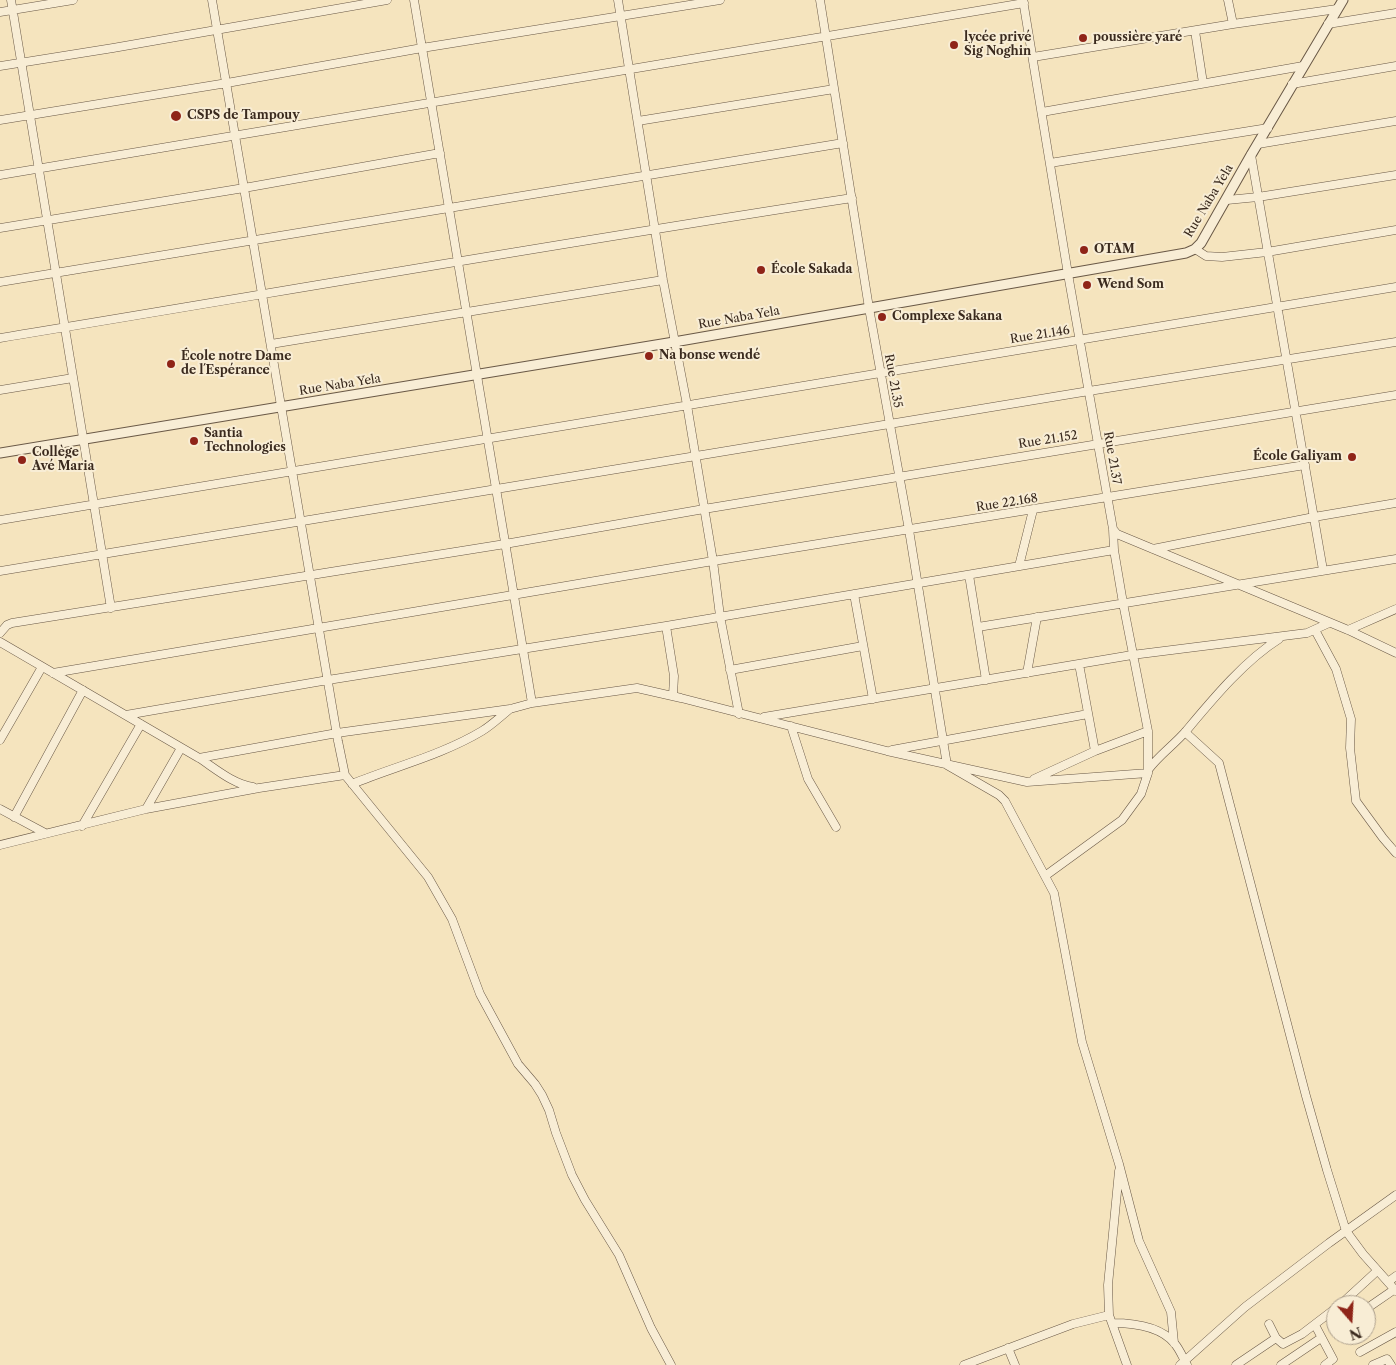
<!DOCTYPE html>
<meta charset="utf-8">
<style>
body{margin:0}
#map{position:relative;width:1396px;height:1365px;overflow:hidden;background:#f5e4be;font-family:"Libre Caslon Text",serif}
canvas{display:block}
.north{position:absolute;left:1326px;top:1295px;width:50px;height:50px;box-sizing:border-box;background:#f8edd5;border:1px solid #ac9f8c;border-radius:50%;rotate:161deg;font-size:14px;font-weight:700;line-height:20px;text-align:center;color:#3a2a1e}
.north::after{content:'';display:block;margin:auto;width:18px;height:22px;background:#8f2418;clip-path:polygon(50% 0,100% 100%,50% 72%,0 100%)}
</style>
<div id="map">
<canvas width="1396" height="1365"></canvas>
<div class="north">N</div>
</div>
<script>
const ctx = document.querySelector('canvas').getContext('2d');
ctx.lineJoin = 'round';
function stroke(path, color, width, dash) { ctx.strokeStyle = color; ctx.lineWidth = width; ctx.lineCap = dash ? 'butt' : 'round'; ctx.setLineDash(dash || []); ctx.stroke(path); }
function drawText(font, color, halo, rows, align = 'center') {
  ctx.font = font + ' "Libre Caslon Text",serif'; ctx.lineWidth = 4; ctx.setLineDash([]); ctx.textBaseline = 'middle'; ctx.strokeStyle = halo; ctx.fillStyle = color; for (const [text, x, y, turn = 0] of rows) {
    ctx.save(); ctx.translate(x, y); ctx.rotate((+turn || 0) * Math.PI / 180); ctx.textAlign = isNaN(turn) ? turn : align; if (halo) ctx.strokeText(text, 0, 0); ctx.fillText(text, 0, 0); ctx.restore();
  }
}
const minor = new Path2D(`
 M11,0L111,608
 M212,0L338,741L345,775L428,877L452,919L480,994L518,1064L535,1084L542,1095L549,1110L556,1133L572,1175L585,1200L619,1255L651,1328L671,1365
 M414,0L532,703
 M618,0L663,280L687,405L713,561L720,616L739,714
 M820,0L869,308L909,530L947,765L999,795L1005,801L1054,893L1082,1042L1119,1164L1139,1241L1171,1312L1174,1343
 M1023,0L1068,274L1113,529L1114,550L1123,603L1148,731V773L1141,794L1122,820L1045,876
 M1228,0L1233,24
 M0,12L73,0
 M1328,24L1396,13
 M1195,31L1203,83
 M1033,57L1233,24L1337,9
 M0,66L113,48L387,0
 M1292,84L1396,66
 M1042,112L1303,66
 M0,120L227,83L422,48L720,0
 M638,121L834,89
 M1258,144L1396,121
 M1251,155L1323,570
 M1050,163L1268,128
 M0,175L1024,3
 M1227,200L1258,197L1396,175
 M0,228L244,188L440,153
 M1195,249L1206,256L1222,257L1267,252L1396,230
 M0,282L843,143
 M0,338C284,291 567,242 852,198
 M271,344L663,280
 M0,390L73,378
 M0,520L1396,287
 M1113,529L1117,534L1348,630L1396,653
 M1153,549L1314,517L1396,503
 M1019,566L1033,510
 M0,571L1089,391L1396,342
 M969,575L986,680
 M854,594L873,699
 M666,626L674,676L673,696
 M978,627L1396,559
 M1315,630L1336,669L1351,719L1350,748L1356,801L1383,838L1396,853
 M1348,630L1396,609
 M0,633L7,625L12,623L505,544L704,509L1396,395
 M0,642L199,758C216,769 233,784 253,787
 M1079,664L1095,751
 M730,670L863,646
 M53,673L713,561L1305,465
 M1027,673L1037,617
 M126,715L328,680L666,626L1114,550
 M764,717L1132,655L1307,633L1329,623
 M791,726L808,779L836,827
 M1185,732L1219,763L1306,1096L1327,1170L1346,1231L1363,1254L1396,1291
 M0,740L42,667
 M892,750L1088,714
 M199,758L337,733L510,709L532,703L637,688L681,698L887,751L1027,782L1148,773
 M1148,770C1159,755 1174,745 1186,731C1212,700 1244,661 1279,639
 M1034,779L1095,751L1148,731
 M352,784C396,766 442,755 482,731C492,725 501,716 510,709
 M0,809L45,833
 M146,809L181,748
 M14,817L83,690
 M82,826L141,724
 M0,845L146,809L259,788L345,775
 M1119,1171L1108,1285L1109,1315L1127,1365
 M1388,1282L1396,1276
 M1340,1305L1377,1271
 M1366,1309L1395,1289
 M1112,1323C1133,1323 1161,1326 1175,1344C1180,1350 1183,1358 1187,1365
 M1269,1324L1276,1338L1283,1344L1302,1334L1336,1308
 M1315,1325L1333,1359L1325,1365
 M1008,1348L1015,1365
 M1360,1352L1396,1332
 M964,1365L1073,1324L1109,1315
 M1180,1365L1245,1307L1329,1243L1396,1195
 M1236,1365L1276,1338
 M1281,1365L1321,1338
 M1373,1365L1387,1359L1391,1365`);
const tertiary = new Path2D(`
 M0,453L674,342L1186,253L1195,249L1201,243L1251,155L1343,0`);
stroke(minor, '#695846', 9);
stroke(tertiary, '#695846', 11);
stroke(minor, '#f8edd5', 8);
stroke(tertiary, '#f8edd5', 9);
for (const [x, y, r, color] of [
 [1083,38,5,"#8f2418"],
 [954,45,5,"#8f2418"],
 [176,116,6,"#8f2418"],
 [1084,250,5,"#8f2418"],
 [761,270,5,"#8f2418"],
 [1087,285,5,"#8f2418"],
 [882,317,5,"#8f2418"],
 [649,356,5,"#8f2418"],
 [171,364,5,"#8f2418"],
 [194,441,5,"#8f2418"],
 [1352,457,5,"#8f2418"],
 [22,460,5,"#8f2418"]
]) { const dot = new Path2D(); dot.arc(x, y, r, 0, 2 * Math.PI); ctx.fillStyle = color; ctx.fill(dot); stroke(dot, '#f8edd5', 2); }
drawText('bold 12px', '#3a2a1e', '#f8edd5', [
 ["lycée privé",964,38],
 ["Sig Noghin",964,52],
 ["poussière yaré",1093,38],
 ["CSPS de Tampouy",187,116],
 ["OTAM",1094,250],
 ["École Sakada",771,270],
 ["Wend Som",1097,285],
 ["Complexe Sakana",892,317],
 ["Na bonse wendé",659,356],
 ["École notre Dame",181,357],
 ["de l´Espérance",181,371],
 ["Santia",204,434],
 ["Technologies",204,448],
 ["Collège",32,453],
 ["Avé Maria",32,467],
 ["École Galiyam",1342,457,"right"]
], 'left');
drawText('12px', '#3a2a1e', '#f8edd5', [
 ["Rue Naba Yela",1209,201,-59],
 ["Rue Naba Yela",739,318,-10],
 ["Rue 21.146",1040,335,-9],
 ["Rue 21.35",893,381,80],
 ["Rue Naba Yela",340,385,-9],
 ["Rue 21.152",1048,440,-9],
 ["Rue 21.37",1112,458,80],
 ["Rue 22.168",1007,503,-9]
]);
</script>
